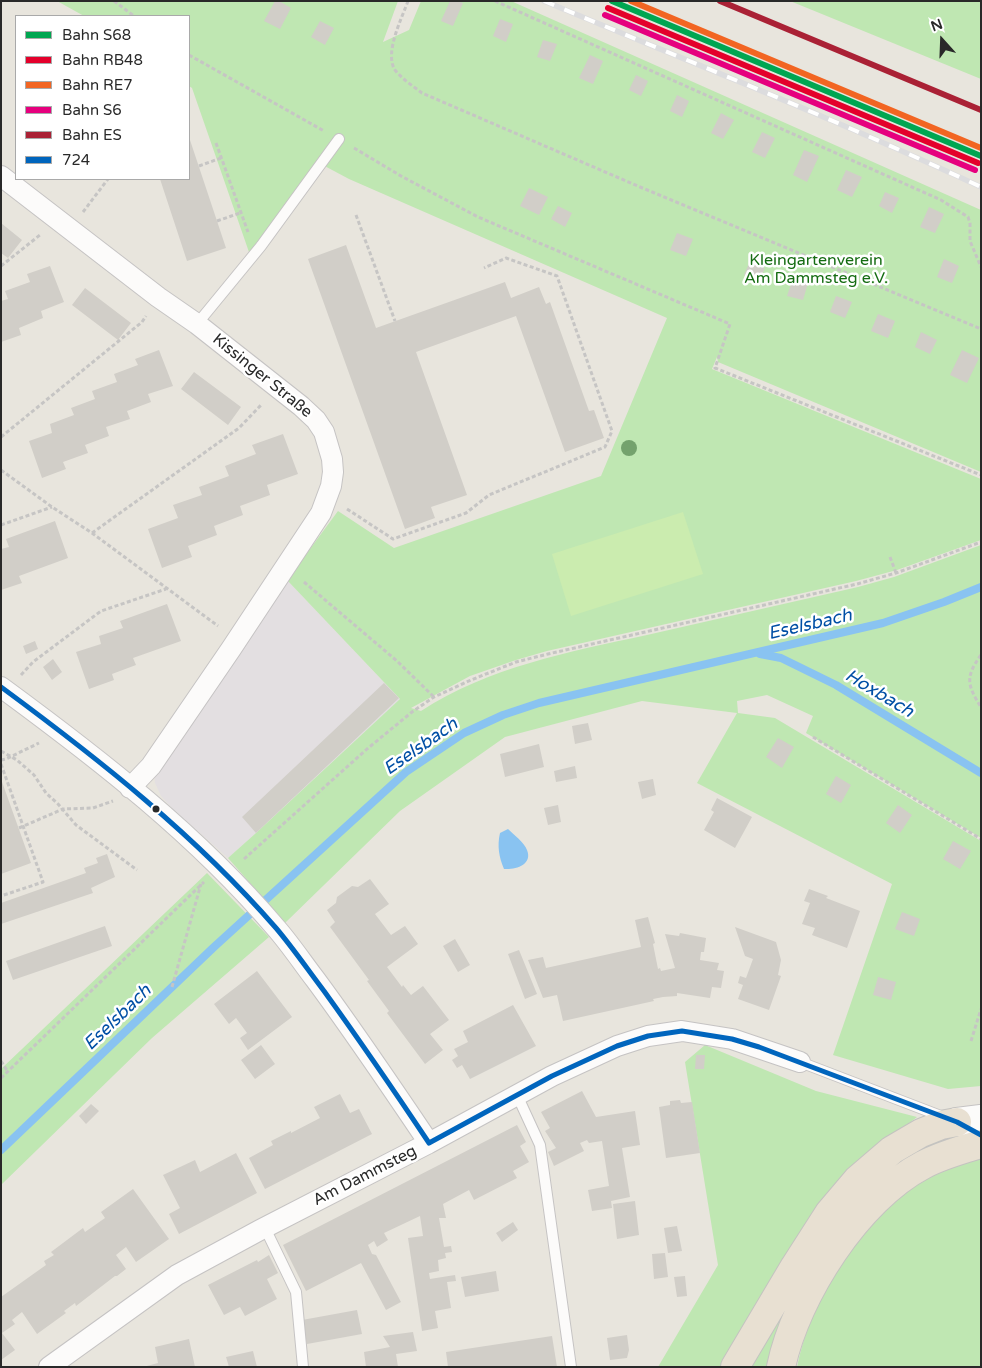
<!DOCTYPE html>
<meta charset="utf-8">
<style>
body{margin:0}
#map{position:relative;width:982px;height:1368px;overflow:hidden;background:#e8e5dd;font-family:"Varela Round",sans-serif}
canvas{display:block}
.frame{position:absolute;inset:0;border:2px solid #292929;pointer-events:none}
.legend{position:absolute;left:15px;top:15px;width:175px;height:165px;box-sizing:border-box;background:#fff;border:1px solid #a9a9a9;margin:0;padding:6px 9px;list-style:none;font-size:15px;color:#292929}
.legend li{display:flex;align-items:center;gap:10px;height:25px}
.legend b{width:25px;border:1px solid #a9a9a9}
.north{position:absolute;left:917px;top:15px;width:50px;height:50px;-webkit-text-stroke:4px #fff;paint-order:stroke;rotate:340deg;font-size:14px;font-weight:700;line-height:20px;text-align:center;color:#292929}
.north::after{content:'';display:block;margin:auto;width:18px;height:22px;background:#292929;clip-path:polygon(50% 0,100% 100%,50% 72%,0 100%)}
</style>
<div id="map">
<canvas width="982" height="1368"></canvas>
<div class="frame"></div>
<ul class="legend">
<li><b style="height:6px;background:#00a651"></b>Bahn S68</li>
<li><b style="height:6px;background:#e4002b"></b>Bahn RB48</li>
<li><b style="height:6px;background:#f26522"></b>Bahn RE7</li>
<li><b style="height:6px;background:#e6007e"></b>Bahn S6</li>
<li><b style="height:6px;background:#aa2135"></b>Bahn ES</li>
<li><b style="height:6px;background:#0065bd"></b>724</li>
</ul>
<div class="north">N</div>
</div>
<script>
const ctx = document.querySelector('canvas').getContext('2d');
ctx.lineJoin = 'round';
function fill(path, color) { ctx.fillStyle = color; ctx.fill(path, 'evenodd'); }
function stroke(path, color, width, dash) { ctx.strokeStyle = color; ctx.lineWidth = width; ctx.lineCap = dash ? 'butt' : 'round'; ctx.setLineDash(dash || []); ctx.stroke(path); }
function drawText(font, color, halo, rows, align = 'center') {
  ctx.font = font + ' "Varela Round",sans-serif'; ctx.lineWidth = 5; ctx.setLineDash([]); ctx.textBaseline = 'middle'; ctx.strokeStyle = halo; ctx.fillStyle = color; for (const [text, x, y, turn = 0] of rows) {
    ctx.save(); ctx.translate(x, y); ctx.rotate((+turn || 0) * Math.PI / 180); ctx.textAlign = isNaN(turn) ? turn : align; if (halo) ctx.strokeText(text, 0, 0); ctx.fillText(text, 0, 0); ctx.restore();
  }
}
fill(new Path2D(`
 M287,580L400,699L256,833L228,858L172,808L161,796L155,783L154,771Z`), '#e3dfe1');
fill(new Path2D(`
 M57,1H398L383,42L409,30L421,1H511L981,210V472L718,362L717,357L712,369L981,479V540L897,570L856,581L547,651L516,660L470,676L411,708L421,711C489,667 568,652 647,635C717,619 788,603 858,587L894,577L981,545V838L806,733L813,716L767,695L737,701L738,713L775,718L981,841V1086L948,1089L833,1055L892,884L697,783L737,713L642,701L505,737L400,811L285,923L228,858L256,833L400,699L287,580L338,511L394,548L601,476L667,318L349,179L319,163L250,255L192,88L189,86V16H84Z
 M790,1H981V79Z
 M207,873L269,937L152,1038L1,1185V1069Z
 M705,1045L816,1091L917,1117L850,1170L723,1367H658L718,1265L685,1062Z
 M981,1156V1367H797C809,1308 845,1248 888,1206C895,1199 902,1190 910,1185C932,1171 957,1163 981,1156Z
 M887,1164L893,1172L774,1367H748L821,1241Z`), '#bfe7b2');
fill(new Path2D(`
 M683,512L703,574L571,616L552,554Z`), '#cbecaf');
fill(new Path2D(`
 M508,829C514,835 524,842 527,850C533,865 515,870 504,869C499,857 497,846 500,833Z`), '#89c3f1');
stroke(new Path2D(`
 M760,654L781,658L836,685L981,773
 M1,1150L214,947L406,772L464,733L503,715L539,703L883,623L944,602L981,587`), '#89c3f1', 8);
fill(new Path2D(`
 M275,1H279L291,8L280,29L264,21Z
 M450,1H458L463,3L453,26L441,21Z
 M500,19L513,24L506,42L493,36Z
 M320,21L334,28L325,45L311,37Z
 M543,40L557,44L550,61L537,57Z
 M590,55L603,61L593,84L579,78Z
 M636,75L648,81L641,96L629,90Z
 M677,95L689,101L682,117L670,111Z
 M721,113L734,120L723,139L711,133Z
 M762,132L775,138L765,158L752,152Z
 M189,137L226,248L187,261L160,179H189Z
 M804,150L819,156L807,182L793,175Z
 M846,170L862,177L852,197L837,190Z
 M529,188L548,197L539,215L520,206Z
 M885,192L899,198L892,213L879,206Z
 M558,206L572,213L565,227L551,219Z
 M929,207L944,214L935,233L920,227Z
 M1,223L22,240L8,258L1,253Z
 M677,233L693,239L686,256L670,250Z
 M346,245L376,328L505,282L511,298L539,287L546,304L550,302L589,411L594,410L604,438L565,452L516,316L416,352L467,495L431,507L435,518L405,529L308,259Z
 M944,259L959,266L952,283L937,277Z
 M750,261L765,268L759,282L744,275Z
 M50,266L64,302L41,311L43,318L19,328L21,335L1,342V301L8,299L5,291L30,282L27,274Z
 M793,278L808,283L803,300L787,296Z
 M85,288L131,323L118,340L72,305Z
 M836,296L852,302L845,318L830,312Z
 M878,314L895,321L888,338L871,331Z
 M921,332L937,340L930,354L915,347Z
 M159,350L173,386L148,394L151,402L127,411L130,419L106,427L109,436L85,445L88,453L63,462L66,469L42,478L29,441L52,433L50,424L74,415L71,408L95,399L92,391L117,382L114,374L138,365L135,359Z
 M962,350L979,358L967,383L950,375Z
 M194,372L241,407L228,425L181,389Z
 M283,434L298,474L267,485L270,495L240,506L243,515L214,526L217,535L188,546L192,557L162,568L148,529L178,518L173,505L202,495L199,487L229,476L225,466L256,454L252,445Z
 M55,521L68,558L19,576L22,583L1,590V549L9,547L6,539Z
 M167,604L181,641L133,658L136,665L112,674L114,680L89,689L76,652L101,644L99,636L123,628L120,621Z
 M35,641L38,649L26,654L23,646Z
 M53,659L62,672L52,680L43,667Z
 M384,683L399,698L256,833L242,817Z
 M588,723L592,740L575,744L572,726Z
 M778,738L794,747L782,768L766,757Z
 M539,744L544,767L505,777L500,754Z
 M575,766L577,778L556,782L554,771Z
 M836,776L851,785L841,803L826,794Z
 M1,779L31,863L1,874Z
 M653,779L656,795L642,799L638,782Z
 M717,798L752,817L735,848L704,830L714,812L711,810Z
 M558,805L561,822L548,825L544,808Z
 M898,805L912,815L900,833L886,823Z
 M953,841L971,851L960,869L943,859Z
 M107,854L115,877L91,888L93,893L1,924V903L86,873L84,868L98,863L96,858Z
 M370,879L389,904L375,914L391,935L405,926L418,944L387,967L402,987L403,985L411,995L423,986L449,1020L430,1034L443,1050L425,1064L387,1013L389,1011L367,981L369,980L330,927L335,922L327,910L336,903L337,897L352,886L358,887Z
 M809,889L828,896L826,898L860,911L847,948L812,935L815,928L802,924L810,903L804,901Z
 M902,912L920,919L914,936L895,929Z
 M648,917L655,943L653,944L658,969L660,968L661,971L675,968L665,934L679,936L680,933L706,938L704,952H701L700,960L719,963L717,970L724,971L721,988L712,987L710,998L677,993V996L663,997L653,999L654,1001L563,1021L557,995L543,998L528,960L543,957L546,968L641,947L635,920Z
 M105,926L112,946L13,980L6,961Z
 M735,927L776,942L781,960L778,975L781,976L769,1010L738,999L743,985L738,983L740,976L746,978L753,959L745,956Z
 M455,939L470,965L458,972L443,946Z
 M519,950L537,994L525,999L508,954Z
 M257,971L292,1017L248,1050L240,1038L247,1033L236,1018L229,1024L214,1004Z
 M878,977L896,982L891,1000L873,995Z
 M513,1005L536,1046L470,1079L462,1065L457,1068L452,1060L458,1056L454,1049L468,1042L463,1031Z
 M261,1045L275,1064L255,1079L241,1060Z
 M696,1055H705L704,1069H695Z
 M582,1091L596,1117L635,1111L640,1145L622,1148L630,1197L611,1201L612,1208L592,1211L588,1190L609,1186L602,1141L589,1143L587,1140L580,1143L584,1151L554,1166L548,1152L556,1148L545,1131L550,1128L541,1112Z
 M340,1094L350,1113L359,1109L372,1134L265,1189L249,1158L273,1145L271,1141L291,1131V1133L320,1118L314,1107Z
 M680,1100L681,1103L692,1102L700,1153L666,1158L659,1107L670,1105V1101Z
 M91,1104L99,1111L86,1124L79,1116Z
 M517,1125L526,1142L520,1146L529,1162L513,1171L517,1178L474,1200L469,1190L443,1204L446,1218H439L444,1247L451,1246L452,1252L445,1253L446,1258L438,1260L439,1271L429,1273L430,1279L455,1275L456,1281L447,1282L451,1308L435,1311L438,1328L422,1331L408,1238L423,1236L420,1216L384,1233L388,1240L377,1247L374,1241L368,1245L372,1254L376,1255L401,1302L386,1310L361,1263L306,1291L283,1245Z
 M236,1153L257,1193L179,1234L169,1214L180,1208L163,1175L195,1160L200,1172Z
 M133,1189L169,1239L136,1262L126,1247L116,1255L126,1269L117,1276H115L76,1306L75,1303L64,1311L66,1313L37,1334L22,1312L12,1320L15,1324L2,1333L15,1350L1,1360V1297L46,1265L44,1261L54,1255L51,1252L83,1228L85,1232L105,1218L101,1212Z
 M635,1201L639,1235L617,1239L613,1204Z
 M513,1222L518,1230L502,1242L496,1233Z
 M677,1226L682,1251L668,1253L664,1228Z
 M665,1253L668,1277L654,1279L652,1254Z
 M269,1255L278,1273L267,1279L277,1299L245,1316L240,1307L224,1315L208,1285L257,1260L258,1262Z
 M496,1271L499,1291L465,1297L461,1277Z
 M685,1276L687,1296L677,1297L674,1277Z
 M357,1310L362,1334L307,1344L302,1320Z
 M413,1332L417,1351L396,1354L398,1367H366L364,1352L390,1347L383,1336Z
 M627,1335L629,1350L627,1358L610,1360L607,1338Z
 M552,1336L557,1367H448L446,1352Z
 M189,1339L195,1367H143L158,1363L155,1347Z
 M253,1351L257,1367H229L226,1357Z`), '#d1cec8');
const lane = new Path2D(`
 M197,324L261,246L339,139
 M800,1062L946,1118
 M517,1095L540,1145L571,1367
 M265,1228L296,1292L303,1367`);
const street = new Path2D(`
 M1,176L158,297L197,324L301,406L316,420L324,432L332,459L333,472L331,486L321,513L231,649L151,766L130,788
 M1,687C99,759 197,835 276,928C290,944 302,962 315,979C355,1033 392,1088 429,1143
 M49,1367L177,1275L260,1230L429,1143L552,1076L617,1046L648,1036L682,1031L732,1039L800,1062`);
const secondary = new Path2D(`
 M957,1122L981,1119`);
const highway = new Path2D(`
 M735,1367L795,1266L829,1213L857,1180L892,1150L921,1133L941,1125L957,1122
 M781,1367C796,1295 858,1199 923,1165C942,1155 961,1150 981,1144`);
stroke(lane, '#c5c3c3', 12);
stroke(street, '#c5c3c3', 22);
stroke(secondary, '#c5c3c3', 30);
stroke(highway, '#c4c3c0', 30);
stroke(new Path2D(`
 M114,1L134,16
 M408,1C402,18 384,53 395,70C402,79 413,86 422,93L640,187L981,329
 M495,1L941,200L968,217L970,223V241L981,267
 M189,55L324,131
 M216,143L248,232
 M354,148L401,176L478,217L730,324L715,368L981,475
 M199,166L221,158
 M83,212L108,179
 M356,215L395,321
 M217,221L240,213
 M1,266L40,235
 M1,437L142,322L146,316
 M1,470L52,507L92,533L218,626
 M347,509L393,539L466,513L489,495L605,447L612,431L557,276L506,258L484,268
 M1,525L52,507
 M92,533L239,428L262,404
 M890,557L896,573
 M304,582L397,661L434,697
 M981,655C965,677 967,685 981,707
 M21,675L33,662L101,611L166,589
 M813,737L981,839
 M1,751L17,760L34,775L46,793L58,804L76,825L137,870
 M1,760L6,759L39,743
 M1,764L43,882L1,896
 M19,828L63,809L93,808L113,801
 M244,859L367,749L412,712L434,697L471,680L516,662L548,654L857,584L896,573L981,542
 M172,987L201,884
 M971,1041L981,1009
 M1,1061L8,1072
 M1,1078L204,882`), '#c6c5c4', 3, [4, 2.5]);
stroke(lane, '#fcfbfa', 10);
stroke(street, '#fcfbfa', 20);
stroke(secondary, '#fcfbfa', 28);
stroke(highway, '#e8e0d2', 28);
const rail = new Path2D(`
 M544,1C690,62 838,120 981,187`);
stroke(rail, '#dcdcde', 5.5);
stroke(rail, '#fff', 4, [11]);
stroke(new Path2D(`
 M1,687C100,760 195,835 276,928C293,948 308,970 324,991C360,1041 395,1092 429,1143
 M429,1143L552,1076L617,1046L648,1036L682,1031L732,1039L759,1047L957,1122L981,1135`), '#0065bd', 5);
stroke(new Path2D(`
 M612,1L981,156`), '#00a651', 6);
stroke(new Path2D(`
 M608,8L978,163`), '#e4002b', 6);
stroke(new Path2D(`
 M631,1L981,148`), '#f26522', 6);
stroke(new Path2D(`
 M605,15L975,170`), '#e6007e', 6);
stroke(new Path2D(`
 M720,1L981,110`), '#aa2135', 6);
ctx.fillStyle = '#74a26d';
for (const [x, y] of [
 [629,448]
]) { ctx.beginPath(); ctx.arc(x, y, 8, 0, 2 * Math.PI); ctx.fill(); }
for (const [x, y, r, color] of [
 [156,809,4.5,"#292929"]
]) { const dot = new Path2D(); dot.arc(x, y, r, 0, 2 * Math.PI); ctx.fillStyle = color; ctx.fill(dot); stroke(dot, '#fff', 2); }
drawText('16px', '#156c12', '#fff', [
 ["Kleingartenverein",816,261],
 ["Am Dammsteg e.V.",816,279]
]);
drawText('16px', '#292929', '#fff', [
 ["Kissinger Straße",262,376,39],
 ["Am Dammsteg",365,1176,-27]
]);
drawText('italic 18px', '#004fa5', '#fff', [
 ["Eselsbach",810,625,-13],
 ["Hoxbach",879,694,31],
 ["Eselsbach",421,747,-35],
 ["Eselsbach",118,1018,-44]
]);
</script>
